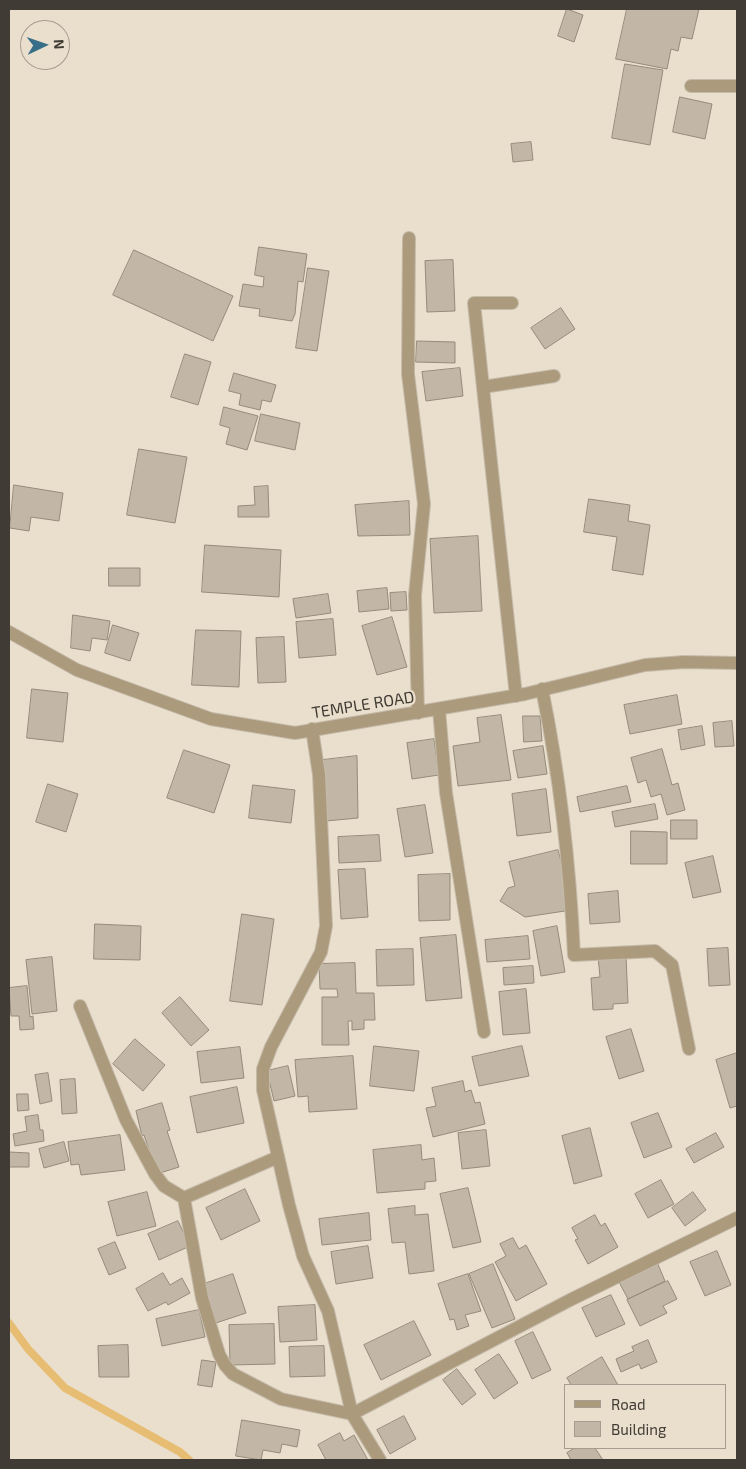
<!DOCTYPE html>
<style>
body{margin:0}
#map{position:relative;width:746px;height:1469px;overflow:hidden;background:#eadfcd;font-family:"Exo 2",sans-serif}
canvas{display:block}
.frame{position:absolute;inset:0;border:10px solid #403b34;pointer-events:none}
.legend{position:absolute;left:564px;top:1384px;width:162px;height:65px;box-sizing:border-box;background:#eadfcd;border:1px solid #a69d90;margin:0;padding:6px 9px;list-style:none;font-size:15px;color:#403b34}
.legend li{display:flex;align-items:center;gap:10px;height:25px}
.legend b{width:25px;border:1px solid #a69d90}
.north{position:absolute;left:20px;top:20px;width:50px;height:50px;box-sizing:border-box;background:#eadfcd;border:1px solid #a69d90;border-radius:50%;rotate:87deg;font-size:14px;font-weight:700;line-height:20px;text-align:center;color:#403b34}
.north::after{content:'';display:block;margin:auto;width:18px;height:22px;background:#376f89;clip-path:polygon(50% 0,100% 100%,50% 72%,0 100%)}
</style>
<div id="map">
<canvas width="746" height="1469"></canvas>
<div class="frame"></div>
<ul class="legend">
<li><b style="height:6px;background:#ac9a7c"></b>Road</li>
<li><b style="height:14px;background:#c2b7a6"></b>Building</li>
</ul>
<div class="north">N</div>
</div>
<script>
const ctx = document.querySelector('canvas').getContext('2d');
ctx.lineJoin = 'round';
function stroke(path, color, width, dash) { ctx.strokeStyle = color; ctx.lineWidth = width; ctx.lineCap = dash ? 'butt' : 'round'; ctx.setLineDash(dash || []); ctx.stroke(path); }
function fill(path, color) { ctx.fillStyle = color; ctx.fill(path, 'evenodd'); }
function drawText(font, color, halo, rows, align = 'center') {
  ctx.font = font + ' "Exo 2",sans-serif'; ctx.lineWidth = 4.5; ctx.setLineDash([]); ctx.textBaseline = 'middle'; ctx.strokeStyle = halo; ctx.fillStyle = color; for (const [text, x, y, turn = 0] of rows) {
    ctx.save(); ctx.translate(x, y); ctx.rotate((+turn || 0) * Math.PI / 180); ctx.textAlign = isNaN(turn) ? turn : align; if (halo) ctx.strokeText(text, 0, 0); ctx.fillText(text, 0, 0); ctx.restore();
  }
}
stroke(new Path2D(`
 M9,1323L28,1349L65,1388L180,1452L189,1460`), '#e7bd73', 8);
const building = new Path2D(`
 M567,9L583,15L574,42L558,36Z
 M627,9H699L692,39L681,37L678,51L671,49L667,69L616,59Z
 M625,64L663,70L650,145L612,138Z
 M680,97L712,104L705,139L673,132Z
 M531,142L533,160L513,162L511,144Z
 M259,247L307,254L303,282L298,281L295,314L292,321L259,316L260,309L239,306L243,284L263,287L264,277L255,275Z
 M134,250L233,296L213,341L113,295Z
 M453,260L455,311L427,312L425,261Z
 M308,268L329,271L317,351L296,348Z
 M561,308L575,329L545,349L531,328Z
 M417,341L455,342V363L416,362Z
 M185,354L211,362L198,405L171,397Z
 M460,368L463,396L426,401L422,372Z
 M234,373L276,385L271,402L262,400L260,410L239,405L241,394L229,391Z
 M224,407L258,416L247,450L226,444L230,428L220,425Z
 M261,414L300,423L295,450L255,441Z
 M139,449L187,457L175,523L127,515Z
 M14,485L63,493L59,521L31,517L29,531L10,528Z
 M268,486L269,517H238V506L255,505L254,487Z
 M589,499L630,505L628,521L650,525L643,575L612,570L617,537L584,532Z
 M409,501L410,535L358,536L355,505Z
 M478,536L482,611L434,613L430,539Z
 M205,545L281,550L279,597L202,592Z
 M109,568H140V586H109Z
 M387,588L389,609L359,612L357,591Z
 M406,592L407,610L391,611L390,593Z
 M328,594L331,613L296,618L293,599Z
 M73,615L110,621L107,640L92,638L90,651L71,648Z
 M392,617L407,667L377,675L362,626Z
 M333,619L336,655L299,658L296,622Z
 M113,625L139,633L130,661L105,653Z
 M196,630L241,631L239,687L192,685Z
 M284,637L286,682L258,683L256,638Z
 M32,689L68,693L63,742L27,738Z
 M677,695L682,724L630,734L624,705Z
 M501,715L511,780L458,786L453,746L480,742L477,718Z
 M523,716H540L542,741L524,742Z
 M732,721L734,746L715,747L713,723Z
 M702,726L705,745L681,750L678,730Z
 M434,739L439,775L412,779L407,743Z
 M543,746L547,774L518,778L513,751Z
 M662,749L672,785L678,783L685,810L667,815L661,794L651,797L646,780L638,783L631,758Z
 M184,750L230,765L214,813L167,798Z
 M357,756L358,818L326,821L323,760Z
 M48,784L78,794L66,832L36,822Z
 M253,785L295,790L291,823L249,818Z
 M627,786L631,802L580,812L577,797Z
 M546,789L551,832L517,836L512,794Z
 M655,804L658,819L615,827L612,812Z
 M425,805L433,853L405,857L397,809Z
 M671,820H697V839H671Z
 M631,831L667,832V864H631Z
 M379,835L381,861L339,863L338,837Z
 M558,850L567,883L565,911L525,917L500,901L508,888L515,886L509,862Z
 M713,856L721,892L693,898L685,863Z
 M365,869L368,917L341,919L338,870Z
 M450,874V920L419,921L418,875Z
 M618,891L620,922L590,924L588,894Z
 M242,914L274,919L262,1005L230,1001Z
 M95,924L141,926L140,960L94,959Z
 M557,926L565,972L541,976L533,931Z
 M456,935L462,998L426,1001L420,938Z
 M528,936L530,959L487,962L485,940Z
 M728,948L730,985L709,986L707,949Z
 M413,949L414,985L377,986L376,950Z
 M626,955L628,1003L613,1004V1009L593,1010L591,978L600,977L598,956Z
 M52,957L57,1011L32,1014L26,960Z
 M355,963L356,993H374L375,1020H364V1029L352,1030V1021H348L349,1045H322V997H338L337,989H320L319,964Z
 M533,966L534,983L504,985L503,968Z
 M27,986L30,1017L33,1016L34,1029L20,1030L19,1016H11L9,988Z
 M526,989L530,1033L503,1035L499,992Z
 M180,997L209,1030L191,1046L162,1013Z
 M631,1029L644,1071L619,1079L606,1037Z
 M135,1039L165,1065L143,1091L113,1064Z
 M374,1046L419,1051L414,1091L370,1086Z
 M522,1046L529,1076L479,1086L472,1057Z
 M240,1047L244,1078L201,1083L197,1052Z
 M737,1053V1106L730,1108L716,1060Z
 M353,1056L357,1109L309,1112L308,1096L298,1097L295,1060Z
 M288,1066L295,1096L274,1101L267,1071Z
 M48,1073L52,1101L40,1104L35,1075Z
 M75,1079L77,1113L62,1114L60,1080Z
 M463,1081L465,1092L471,1090L475,1103L480,1102L485,1124L433,1137L426,1108L436,1106L432,1088Z
 M237,1087L244,1123L197,1133L190,1097Z
 M17,1094H28L29,1110L18,1111Z
 M162,1103L170,1130L167,1131L179,1167L157,1174L144,1135L142,1136L141,1132L136,1111Z
 M658,1113L672,1147L644,1158L631,1123Z
 M38,1115L40,1130H43L44,1141L15,1146L13,1134L27,1131L25,1117Z
 M590,1128L602,1176L574,1184L562,1136Z
 M486,1130L490,1166L462,1169L458,1133Z
 M716,1133L724,1147L694,1163L686,1149Z
 M120,1135L125,1170L81,1175L79,1164L71,1165L68,1142Z
 M64,1142L69,1161L44,1168L39,1149Z
 M421,1145L422,1160L434,1158L436,1181L425,1182V1189L377,1193L373,1150Z
 M9,1152L29,1153V1167H9Z
 M661,1180L674,1204L648,1218L635,1194Z
 M468,1188L481,1242L453,1248L440,1194Z
 M245,1189L260,1221L221,1240L206,1208Z
 M147,1192L156,1226L117,1236L108,1202Z
 M693,1192L706,1210L685,1226L672,1208Z
 M415,1206V1215L428,1214L434,1271L409,1274L405,1242L392,1243L388,1209Z
 M369,1213L371,1240L322,1245L319,1219Z
 M595,1215L601,1226L605,1223L618,1247L588,1264L575,1240L578,1239L572,1228Z
 M178,1221L190,1246L159,1260L148,1234Z
 M513,1238L519,1249L526,1245L547,1284L516,1301L495,1262L506,1256L500,1244Z
 M115,1242L126,1268L109,1275L98,1249Z
 M368,1246L373,1278L336,1284L331,1252Z
 M717,1251L731,1285L705,1296L690,1262Z
 M657,1262L665,1281L628,1299L619,1282Z
 M493,1264L515,1319L492,1328L469,1274Z
 M163,1273L170,1285L182,1278L190,1293L168,1305L166,1302L148,1311L136,1289Z
 M233,1274L246,1313L216,1323L204,1284Z
 M468,1274L481,1311L465,1315L469,1326L457,1330L454,1319L450,1320L438,1284Z
 M668,1281L677,1299L663,1306L667,1313L640,1326L627,1300Z
 M611,1295L625,1324L596,1337L582,1308Z
 M315,1305L317,1340L280,1342L278,1307Z
 M199,1310L205,1337L162,1346L156,1319Z
 M414,1321L431,1355L381,1380L364,1345Z
 M274,1324L275,1364L230,1365L229,1325Z
 M533,1332L551,1370L532,1379L515,1341Z
 M648,1340L657,1362L641,1369L639,1364L621,1372L616,1359L634,1351L632,1347Z
 M128,1345L129,1377H99L98,1346Z
 M324,1346L325,1376L290,1377L289,1347Z
 M499,1354L518,1383L494,1399L475,1370Z
 M602,1357L618,1385H571L567,1378Z
 M202,1360L216,1362L212,1387L198,1385Z
 M457,1369L476,1394L462,1405L443,1380Z
 M404,1416L416,1439L390,1454L377,1430Z
 M242,1420L300,1430L297,1447L282,1444L280,1453L263,1450L261,1460L236,1456Z
 M340,1433L344,1441L354,1435L368,1460H326L318,1445Z
 M575,1448H595L603,1460H571L567,1453Z`);
fill(building, '#c2b7a6');
stroke(building, '#958b7b', 1);
const minor = new Path2D(`
 M691,86H737
 M409,238L408,374L424,504L415,595L418,713
 M512,303H474L516,696
 M483,387L554,376
 M9,632L77,670L211,719L295,733L525,694L645,665L684,662L737,663
 M542,689C560,777 570,866 574,955L655,951L672,965L689,1049
 M439,709L446,793L484,1032
 M312,729L319,775L326,926L321,952L271,1047L263,1069V1090L289,1205L303,1256L328,1311L352,1414L380,1460
 M80,1006L126,1120L155,1174L164,1186L184,1198L278,1157
 M184,1198L202,1298L219,1354L225,1365L233,1374L281,1399L352,1414L570,1300L737,1218`);
stroke(minor, '#c5bbab', 14);
stroke(minor, '#ac9a7c', 12);
drawText('16px', '#403b34', '#eadfcd', [
 ["TEMPLE ROAD",363,705,-9]
]);
</script>
